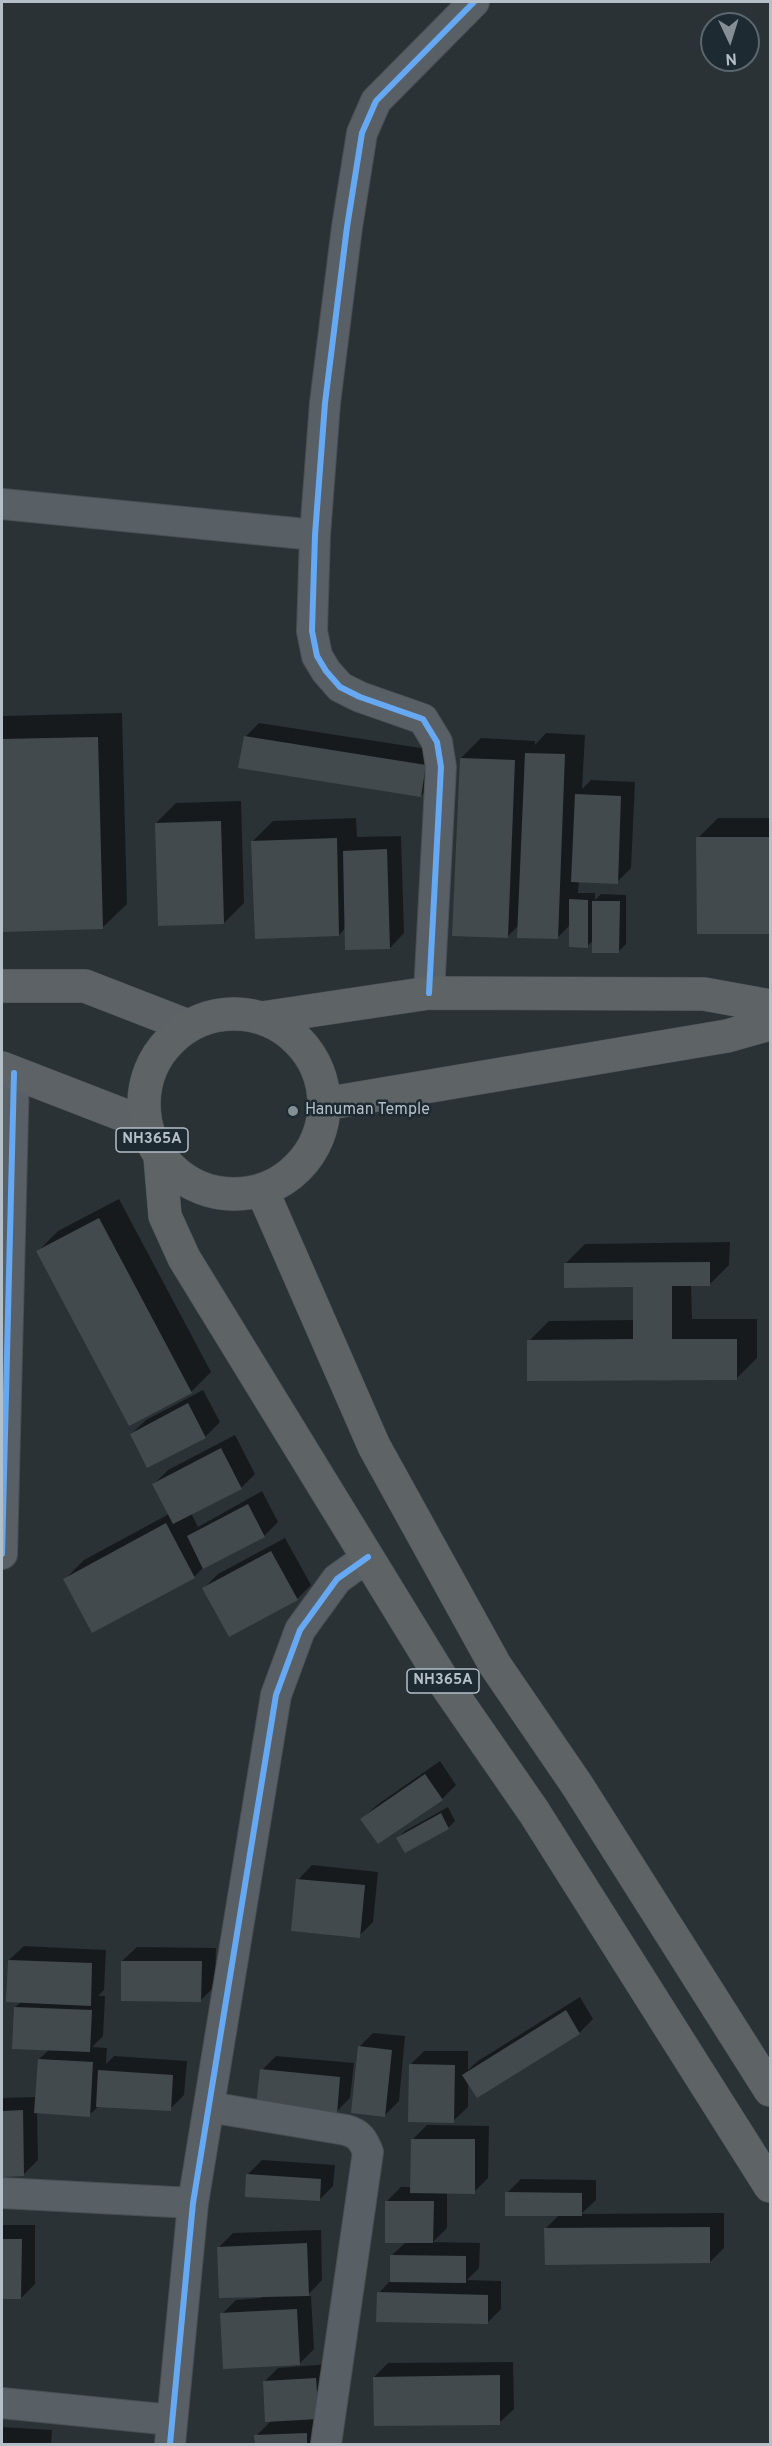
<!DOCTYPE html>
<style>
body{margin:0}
#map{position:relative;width:772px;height:2446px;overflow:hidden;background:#2a3236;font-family:Overpass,sans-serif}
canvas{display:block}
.frame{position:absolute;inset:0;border:3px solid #b4bfc7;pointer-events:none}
.north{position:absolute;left:700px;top:12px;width:60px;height:60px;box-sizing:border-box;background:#1e2a31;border:2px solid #5a666d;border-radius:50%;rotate:176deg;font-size:16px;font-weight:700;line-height:24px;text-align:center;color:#b4bfc7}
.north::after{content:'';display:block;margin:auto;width:21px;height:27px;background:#848e94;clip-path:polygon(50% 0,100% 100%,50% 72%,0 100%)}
</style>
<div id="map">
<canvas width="772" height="2446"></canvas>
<div class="frame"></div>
<div class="north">N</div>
</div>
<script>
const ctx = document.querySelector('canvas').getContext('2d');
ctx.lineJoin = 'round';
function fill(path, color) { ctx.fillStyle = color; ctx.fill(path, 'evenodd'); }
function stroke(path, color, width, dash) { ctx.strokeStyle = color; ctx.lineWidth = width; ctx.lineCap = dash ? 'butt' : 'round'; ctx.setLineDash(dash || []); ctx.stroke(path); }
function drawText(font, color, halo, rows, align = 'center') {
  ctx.font = font + ' Overpass,sans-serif'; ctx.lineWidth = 5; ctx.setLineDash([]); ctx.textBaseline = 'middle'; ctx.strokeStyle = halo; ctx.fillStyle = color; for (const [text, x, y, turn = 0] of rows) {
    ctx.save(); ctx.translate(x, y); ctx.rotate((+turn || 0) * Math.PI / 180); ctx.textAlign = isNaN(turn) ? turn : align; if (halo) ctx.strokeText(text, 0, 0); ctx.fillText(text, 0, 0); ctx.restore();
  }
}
fill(new Path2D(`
 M122,713L127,904L102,928L2,930V716Z
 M259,723L440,751L435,781L421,796L245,737Z
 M546,733L585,735L582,789L591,780L635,782L631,868L617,882L579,881L578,893H595V900L601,894L626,895V944L619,951L594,940L587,946L571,924L557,938L519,925L507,937L461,758L481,738L535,741V745Z
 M241,801L244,903L224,923L156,823L176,803Z
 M356,818L357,837L401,836L404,933L390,948L346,927L339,935L253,841L273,821Z
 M718,818H770V932H698V838Z
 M119,1199L211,1372L191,1392L38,1251L58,1231Z
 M730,1242L729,1265L709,1285H691L692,1319H757V1358L737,1378L529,1341L549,1321L634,1320L635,1286L565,1264L585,1244Z
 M203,1390L220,1422L205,1437L148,1466L131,1434L146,1420Z
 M235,1435L255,1474L241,1488L191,1513L198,1527L262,1491L278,1522L264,1536L204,1567L195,1576L92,1631L64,1580L84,1560L169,1514L154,1484L168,1470Z
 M285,1538L311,1585L297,1599L204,1588L218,1574Z
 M440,1761L456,1785L442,1799L362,1819L377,1805Z
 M448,1807L455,1821L448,1828L398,1838L405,1831Z
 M312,1865L378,1872L373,1922L359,1936L298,1880Z
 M24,1946L106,1950L104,1990L98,1996H105L103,2036L92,2047L107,2048L106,2064L114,2056L187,2061L184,2095L170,2109L100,2105L89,2115L37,2112L38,2160L24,2174L2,2175V2098L37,2097L39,2059L50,2049L15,2007L22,2001L9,1960Z
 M137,1947L216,1948L215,1986L201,2000L122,1961Z
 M580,1997L593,2019L579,2033L468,2082V2107L453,2121L410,2065L424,2051H468V2070L478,2061Z
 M373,2033L405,2036L399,2101L384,2116L359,2047Z
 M276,2056L354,2063L350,2098L336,2112L262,2070Z
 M427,2125L489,2126L488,2178L474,2192H447V2228L433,2242L480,2243L479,2268L467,2280L501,2281V2309L487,2323L379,2293L391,2280V2256L406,2242L387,2201L401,2187H412L413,2139Z
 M262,2160L335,2165L333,2186L319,2200L248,2174Z
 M521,2179L596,2180V2200L581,2214L724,2213V2248L710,2262L545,2229L560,2214L507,2193Z
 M2,2225H35V2284L21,2298H2Z
 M321,2230L322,2280L307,2296H311L314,2349L300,2363L222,2314L236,2300L261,2298V2296L219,2247L233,2233Z
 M513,2362L514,2409L499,2423L374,2377L388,2363Z
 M330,2364L322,2444H256V2436L272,2420L264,2382L278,2368Z
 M2,2427L52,2430L51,2444H2Z`), '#0007');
fill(new Path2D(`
 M244,736L426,765L421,797L238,768Z
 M98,737L103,929L2,932V739Z
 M525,753L565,754L558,939L517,938Z
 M460,758L515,760L508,938L452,936Z
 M575,794L621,796L618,884L571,882Z
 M221,821L224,924L158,926L155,823Z
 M696,837H770V934H697Z
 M337,838L339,936L255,939L251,841Z
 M387,849L390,949L345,950L343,851Z
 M569,899L588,900V948L569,947Z
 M592,901H620L619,953H592Z
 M99,1218L192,1393L129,1426L36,1251Z
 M710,1262V1286H672V1339H737V1380L527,1381V1340L633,1339V1287L564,1288V1263Z
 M188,1403L206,1438L147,1468L130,1434Z
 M221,1448L242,1489L173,1524L152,1484Z
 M248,1504L265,1537L203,1569L187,1536Z
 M166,1523L195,1578L92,1633L63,1579Z
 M271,1551L298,1600L229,1637L202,1588Z
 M425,1774L443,1800L378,1844L360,1819Z
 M441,1813L449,1829L405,1853L396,1838Z
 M296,1879L365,1885L360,1938L291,1931Z
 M8,1960L92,1963L91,2006L6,2002Z
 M121,1961H202L201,2002L121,2001Z
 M14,2007L92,2010L90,2052L12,2049Z
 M566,2010L580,2034L477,2098L462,2075Z
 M358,2046L392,2050L385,2117L351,2113Z
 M38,2059L93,2062L90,2117L34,2113Z
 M409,2064L455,2065L454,2123L408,2122Z
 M260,2069L340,2077L337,2114L256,2105Z
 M98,2070L173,2075L171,2111L96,2107Z
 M23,2110L24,2176L2,2177V2111Z
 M411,2139H475V2194L410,2193Z
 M246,2174L321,2179L320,2201L245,2197Z
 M505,2192L582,2193V2216H505Z
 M385,2201H434L433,2243H385Z
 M710,2227V2263L545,2265L544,2228Z
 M2,2239H22L21,2299H2Z
 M307,2243L309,2296L219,2298L217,2247Z
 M390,2255L466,2256V2283L390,2282Z
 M377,2292L488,2295V2324L376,2322Z
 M297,2309L300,2365L223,2369L220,2313Z
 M500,2375V2425L374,2426L373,2377Z
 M316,2378L319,2419L265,2422L263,2381Z
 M307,2433V2444H255L254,2435Z`), '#434a4e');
const street = new Path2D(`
 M2,504L315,535
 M429,993L441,767L437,742L423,719L360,697L340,687L326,671L317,656L312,631L315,535L325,403L347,227L362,133L376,101L474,2
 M2,1554L14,1073
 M209,2107L346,2130C360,2134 363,2140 368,2152L326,2444
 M2,2193L193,2203
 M2,2403L172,2420
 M170,2444L193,2203L276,1695L300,1630L337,1579L368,1557`);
const primary = new Path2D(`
 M2,986H85L188,1026
 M2,1068L144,1123`);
const highway = new Path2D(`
 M144 1104a90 90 0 1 1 180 0a90 90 0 1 1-180 0Z
 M262,1018L429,993L704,994L770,1006
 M324,1104L727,1036L770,1024
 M160,1157L165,1216L184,1258L442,1679L534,1812L770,2186
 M262,1190L374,1446L495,1665L577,1785L770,2090`);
stroke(street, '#484e51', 32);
stroke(primary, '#484f53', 34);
stroke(highway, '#474e52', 34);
stroke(street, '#596065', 30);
stroke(primary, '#5c6266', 33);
stroke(highway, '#5e6365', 33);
stroke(new Path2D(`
 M429,993L441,767L437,742L423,719L360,697L340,687L326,671L317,656L312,631L315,535L325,403L347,227L362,133L376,101L474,2
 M2,1554L14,1073
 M170,2444L193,2203L276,1695L300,1630L337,1579L368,1557`), '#66a8f1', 6);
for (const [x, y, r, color] of [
 [293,1111,6,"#848e94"]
]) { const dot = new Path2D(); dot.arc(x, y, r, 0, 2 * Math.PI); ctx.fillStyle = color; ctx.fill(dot); stroke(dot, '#1e2a31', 2); }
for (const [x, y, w] of [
 [152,1140,72],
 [443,1681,72]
]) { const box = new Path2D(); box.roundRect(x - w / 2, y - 12, w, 24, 4.5); ctx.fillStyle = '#1e2a31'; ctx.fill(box); stroke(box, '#b4bfc7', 1.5); }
drawText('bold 15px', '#b4bfc7', null, [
 ["NH365A",152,1140],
 ["NH365A",443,1681]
]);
drawText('16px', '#b4bfc7', '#1e2a31', [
 ["Hanuman Temple",305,1111]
], 'left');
</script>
